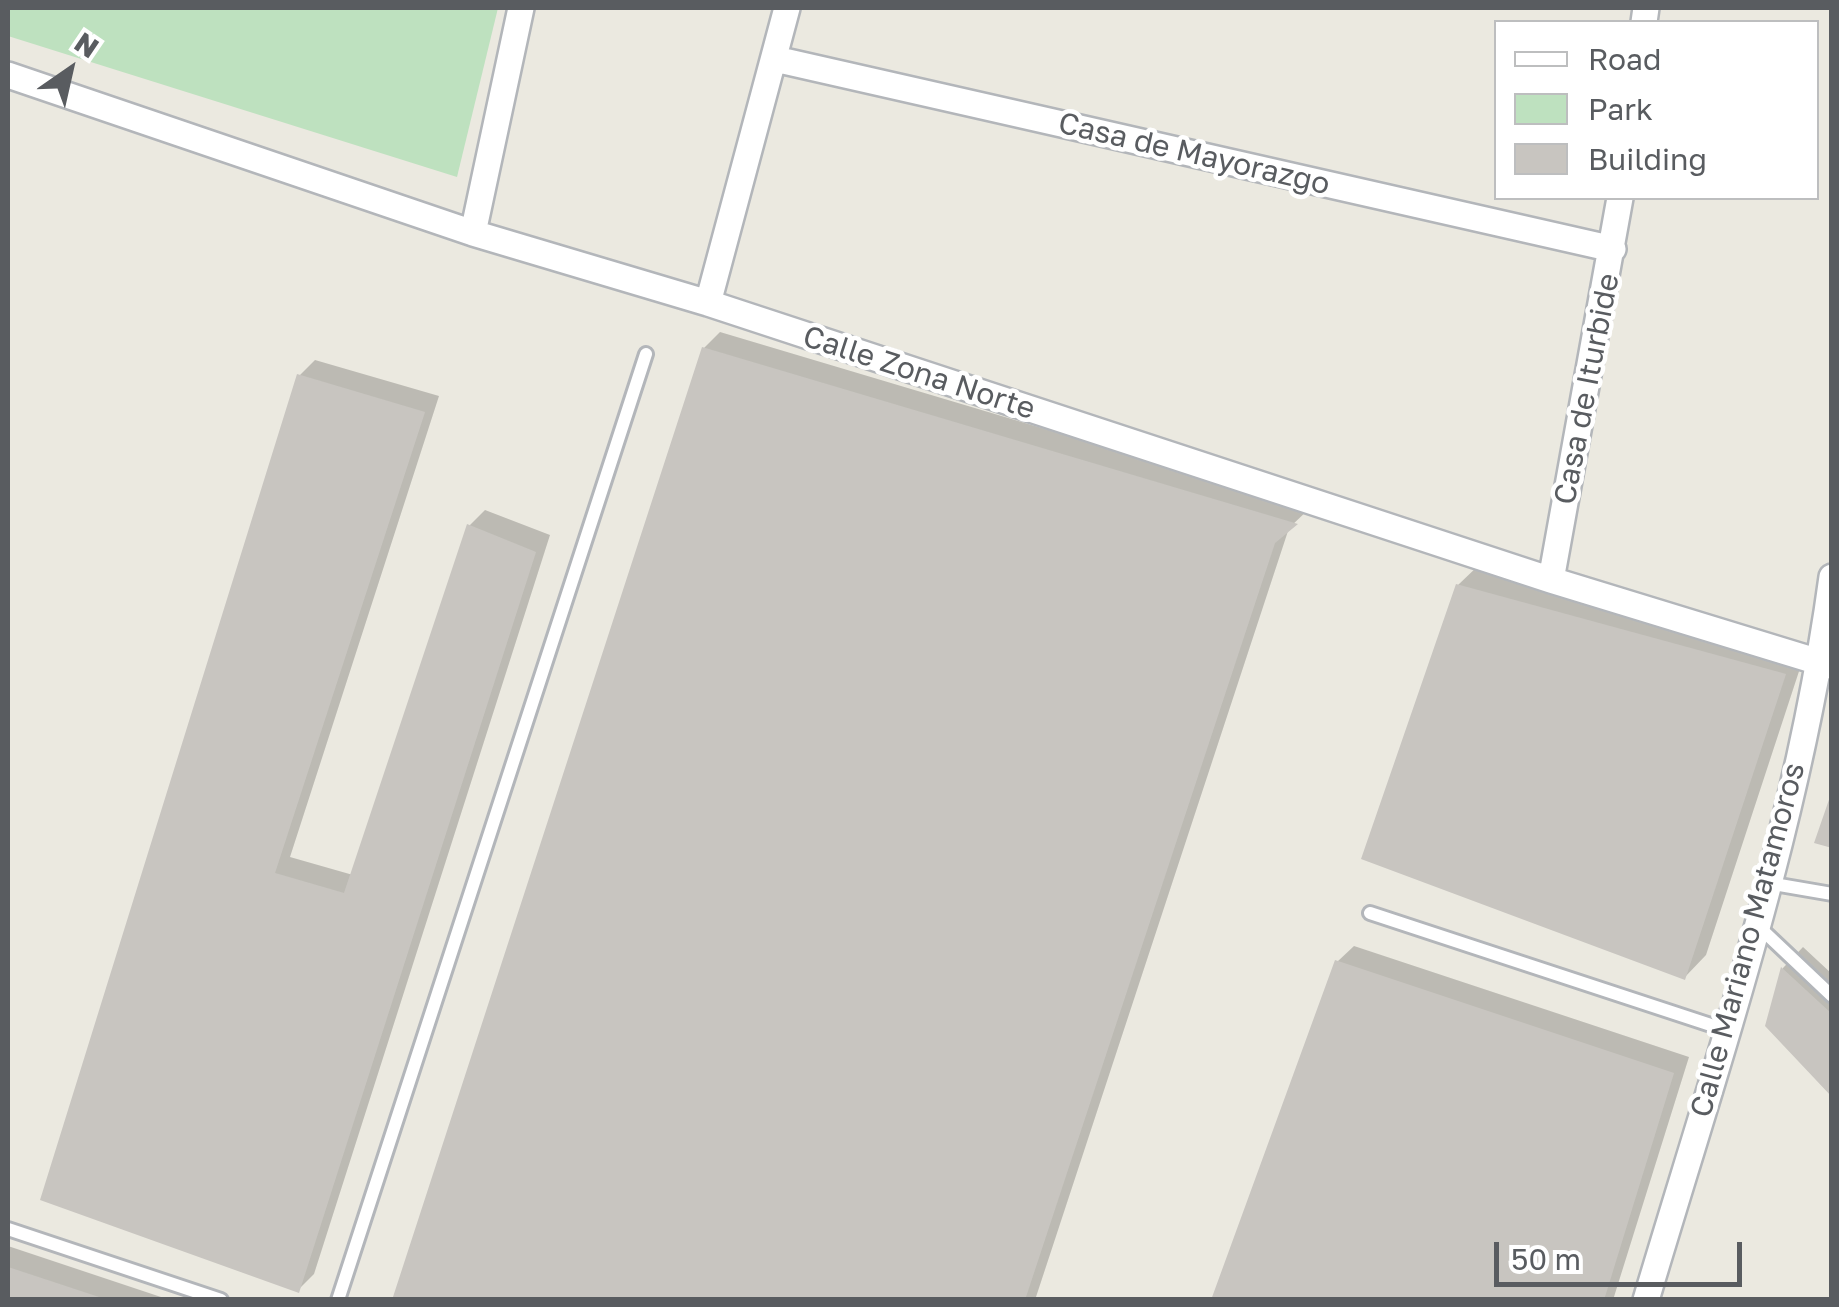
<!DOCTYPE html>
<style>
body{margin:0}
#map{position:relative;width:1839px;height:1307px;overflow:hidden;background:#ebe9e0;font-family:"Golos Text",sans-serif}
canvas{display:block}
.frame{position:absolute;inset:0;border:10px solid #595c60;pointer-events:none}
.legend{position:absolute;left:1494px;top:20px;width:325px;height:180px;box-sizing:border-box;background:#fff;border:2px solid #bdbebf;margin:0;padding:12px 18px;list-style:none;font-size:30px;color:#595c60}
.legend li{display:flex;align-items:center;gap:20px;height:50px}
.legend b{width:50px;border:2px solid #bdbebf}
.north{position:absolute;left:20px;top:20px;width:100px;height:100px;-webkit-text-stroke:8px #fff;paint-order:stroke;rotate:34deg;font-size:28px;font-weight:700;line-height:40px;text-align:center;color:#595c60}
.north::after{content:'';display:block;margin:auto;width:35px;height:45px;background:#595c60;clip-path:polygon(50% 0,100% 100%,50% 72%,0 100%)}
.scale{position:absolute;left:1494px;top:1242px;width:248px;height:45px;box-sizing:border-box;border:5px solid #595c60;border-top:0;padding-left:12px;font-size:30px;line-height:35px;white-space:nowrap;color:#595c60;-webkit-text-stroke:8px #fff;paint-order:stroke}
</style>
<div id="map">
<canvas width="1839" height="1307"></canvas>
<div class="frame"></div>
<ul class="legend">
<li><b style="height:12px;background:#fff"></b>Road</li>
<li><b style="height:28px;background:#bee1bf"></b>Park</li>
<li><b style="height:28px;background:#c8c5c0"></b>Building</li>
</ul>
<div class="north">N</div>
<div class="scale">50 m</div>
</div>
<script>
const ctx = document.querySelector('canvas').getContext('2d');
ctx.lineJoin = 'round';
function fill(path, color) { ctx.fillStyle = color; ctx.fill(path, 'evenodd'); }
function stroke(path, color, width, dash) { ctx.strokeStyle = color; ctx.lineWidth = width; ctx.lineCap = dash ? 'butt' : 'round'; ctx.setLineDash(dash || []); ctx.stroke(path); }
function drawText(font, color, halo, rows, align = 'center') {
  ctx.font = font + ' "Golos Text",sans-serif'; ctx.lineWidth = 9; ctx.setLineDash([]); ctx.textBaseline = 'middle'; ctx.strokeStyle = halo; ctx.fillStyle = color; for (const [text, x, y, turn = 0] of rows) {
    ctx.save(); ctx.translate(x, y); ctx.rotate((+turn || 0) * Math.PI / 180); ctx.textAlign = isNaN(turn) ? turn : align; if (halo) ctx.strokeText(text, 0, 0); ctx.fillText(text, 0, 0); ctx.restore();
  }
}
fill(new Path2D(`
 M8,8H498L457,177L8,36Z`), '#bee1bf');
fill(new Path2D(`
 M720,332L1310,508L1289,528L1035,1300H394L704,348Z
 M315,360L439,396L290,857L353,875L469,526L485,510L550,535L314,1274L298,1290L43,1198L299,376Z
 M1480,564L1805,653L1706,955L1685,977L1458,585Z
 M1354,946L1689,1057L1613,1300H1214L1337,962Z
 M1803,947L1832,974V1093L1767,1025L1783,968Z
 M8,1246L170,1300H8Z`), '#0003');
fill(new Path2D(`
 M702,347L1298,524L1275,543L1025,1300H392Z
 M297,374L425,412L275,873L344,893L467,524L536,552L299,1293L40,1200Z
 M1456,584L1786,674L1685,980L1361,859Z
 M1832,791V848L1814,843Z
 M1335,960L1674,1073L1604,1300H1211Z
 M1781,967L1832,1014V1097L1765,1026Z
 M8,1267L105,1299V1300H8Z`), '#c8c5c0');
const service = new Path2D(`
 M1768,883L1832,894
 M1370,913L1726,1030
 M1758,926L1832,996
 M8,1229L221,1300
 M338,1300L646,354`);
const minor = new Path2D(`
 M1644,22L1646,8
 M775,59L1613,249
 M8,75L473,233L708,303L1551,580L1832,666
 M473,233L521,8
 M708,303L787,8
 M1551,580L1620,198
 M1646,1300C1717,1062 1799,823 1832,577`);
stroke(service, '#b3b6ba', 18);
stroke(minor, '#b3b6ba', 30);
stroke(service, '#fff', 12);
stroke(minor, '#fff', 25);
drawText('30px', '#595c60', '#fff', [
 ["Casa de Mayorazgo",1194,154,13],
 ["Calle Zona Norte",919,373,18],
 ["Casa de Iturbide",1587,389,-79],
 ["Calle Mariano Matamoros",1748,940,-75]
]);
</script>
